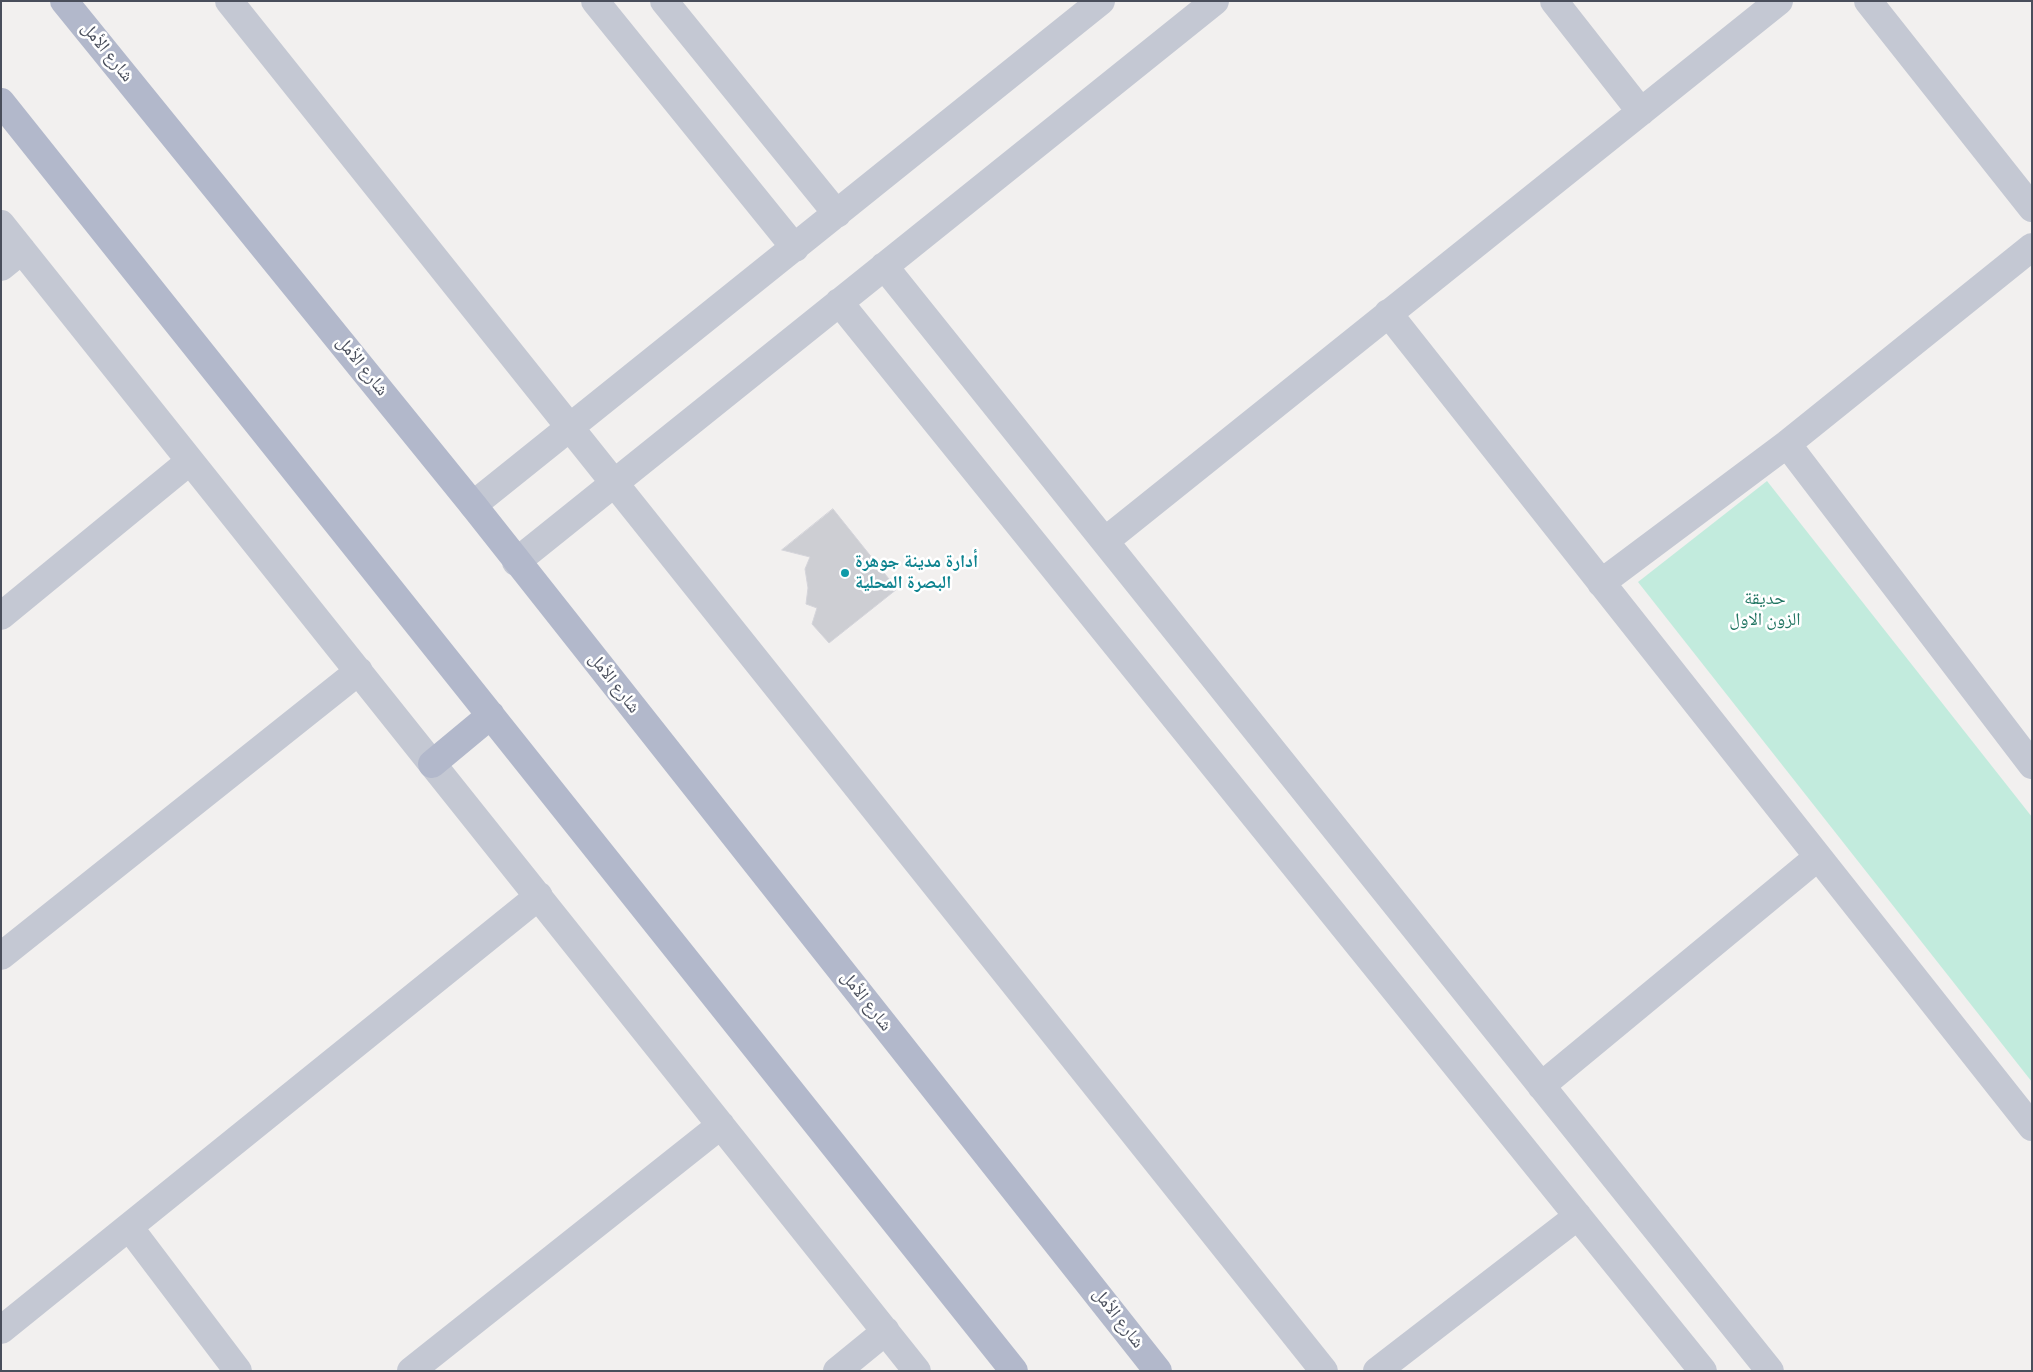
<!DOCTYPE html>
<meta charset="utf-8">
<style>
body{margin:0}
#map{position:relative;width:2033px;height:1372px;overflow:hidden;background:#f2f0ef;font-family:Overpass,sans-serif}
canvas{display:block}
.frame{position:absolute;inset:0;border:2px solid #494e5b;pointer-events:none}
</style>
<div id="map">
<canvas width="2033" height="1372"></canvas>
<div class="frame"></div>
</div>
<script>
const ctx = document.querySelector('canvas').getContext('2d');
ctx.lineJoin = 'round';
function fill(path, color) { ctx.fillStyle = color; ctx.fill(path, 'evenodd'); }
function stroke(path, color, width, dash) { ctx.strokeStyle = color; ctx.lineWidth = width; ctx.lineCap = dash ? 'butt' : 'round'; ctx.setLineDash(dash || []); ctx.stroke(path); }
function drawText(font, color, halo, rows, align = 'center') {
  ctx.font = font + ' Overpass,"Noto Naskh Arabic",sans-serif'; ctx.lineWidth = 5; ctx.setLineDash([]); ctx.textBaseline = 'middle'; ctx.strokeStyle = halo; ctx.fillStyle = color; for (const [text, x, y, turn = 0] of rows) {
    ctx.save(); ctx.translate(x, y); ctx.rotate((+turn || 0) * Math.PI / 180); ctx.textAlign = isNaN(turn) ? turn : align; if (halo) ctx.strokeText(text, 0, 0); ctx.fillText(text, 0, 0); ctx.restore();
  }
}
fill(new Path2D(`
 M1767,481L2032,817V1082L1638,582Z`), '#c2ebdd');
const building = new Path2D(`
 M833,509L897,589L829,643L812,624L817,608L806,604L808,588L805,569L810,557L782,550Z`);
fill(building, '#cdced3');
stroke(building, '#d4d4da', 1);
stroke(new Path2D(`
 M229,1L1324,1371
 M595,1L795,248
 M664,1L837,214
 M1554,1L1641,112
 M1868,1L2032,208
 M1,224L917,1371
 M884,266L1770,1371
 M1,267L22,250
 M839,302L1703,1371
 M1388,313L2032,1127
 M1787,444L2032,765
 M473,505L1101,1
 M1105,541L1779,1
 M516,562L1215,1
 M1601,583L1787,444L2032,247
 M1,616L190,461
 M1,956L359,671
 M1541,1086L1818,857
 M129,1227L238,1371
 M1,1330L539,896
 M411,1371L721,1125
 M837,1371L886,1331
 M1377,1371L1578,1216`), '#c4c8d3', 28);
stroke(new Path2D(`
 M64,1L473,505L1158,1371
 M1,102L1014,1371
 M432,764L491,715`), '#b2b8cb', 28);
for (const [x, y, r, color] of [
 [845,573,5,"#0f9aa8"]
]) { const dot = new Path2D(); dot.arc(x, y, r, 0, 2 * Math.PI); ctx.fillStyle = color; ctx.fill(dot); stroke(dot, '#fff', 2); }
drawText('18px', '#494e5b', '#fff', [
 ["شارع الأمل",106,53,51],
 ["شارع الأمل",361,367,51],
 ["شارع الأمل",613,684,52],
 ["شارع الأمل",865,1002,52],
 ["شارع الأمل",1117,1319,52]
]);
drawText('bold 18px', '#0d838f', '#fff', [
 ["أدارة مدينة جوهرة",855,563],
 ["البصرة المحلية",855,584]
], 'left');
drawText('18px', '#217562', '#fff', [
 ["حديقة",1765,600],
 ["الزون الاول",1765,621]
]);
</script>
